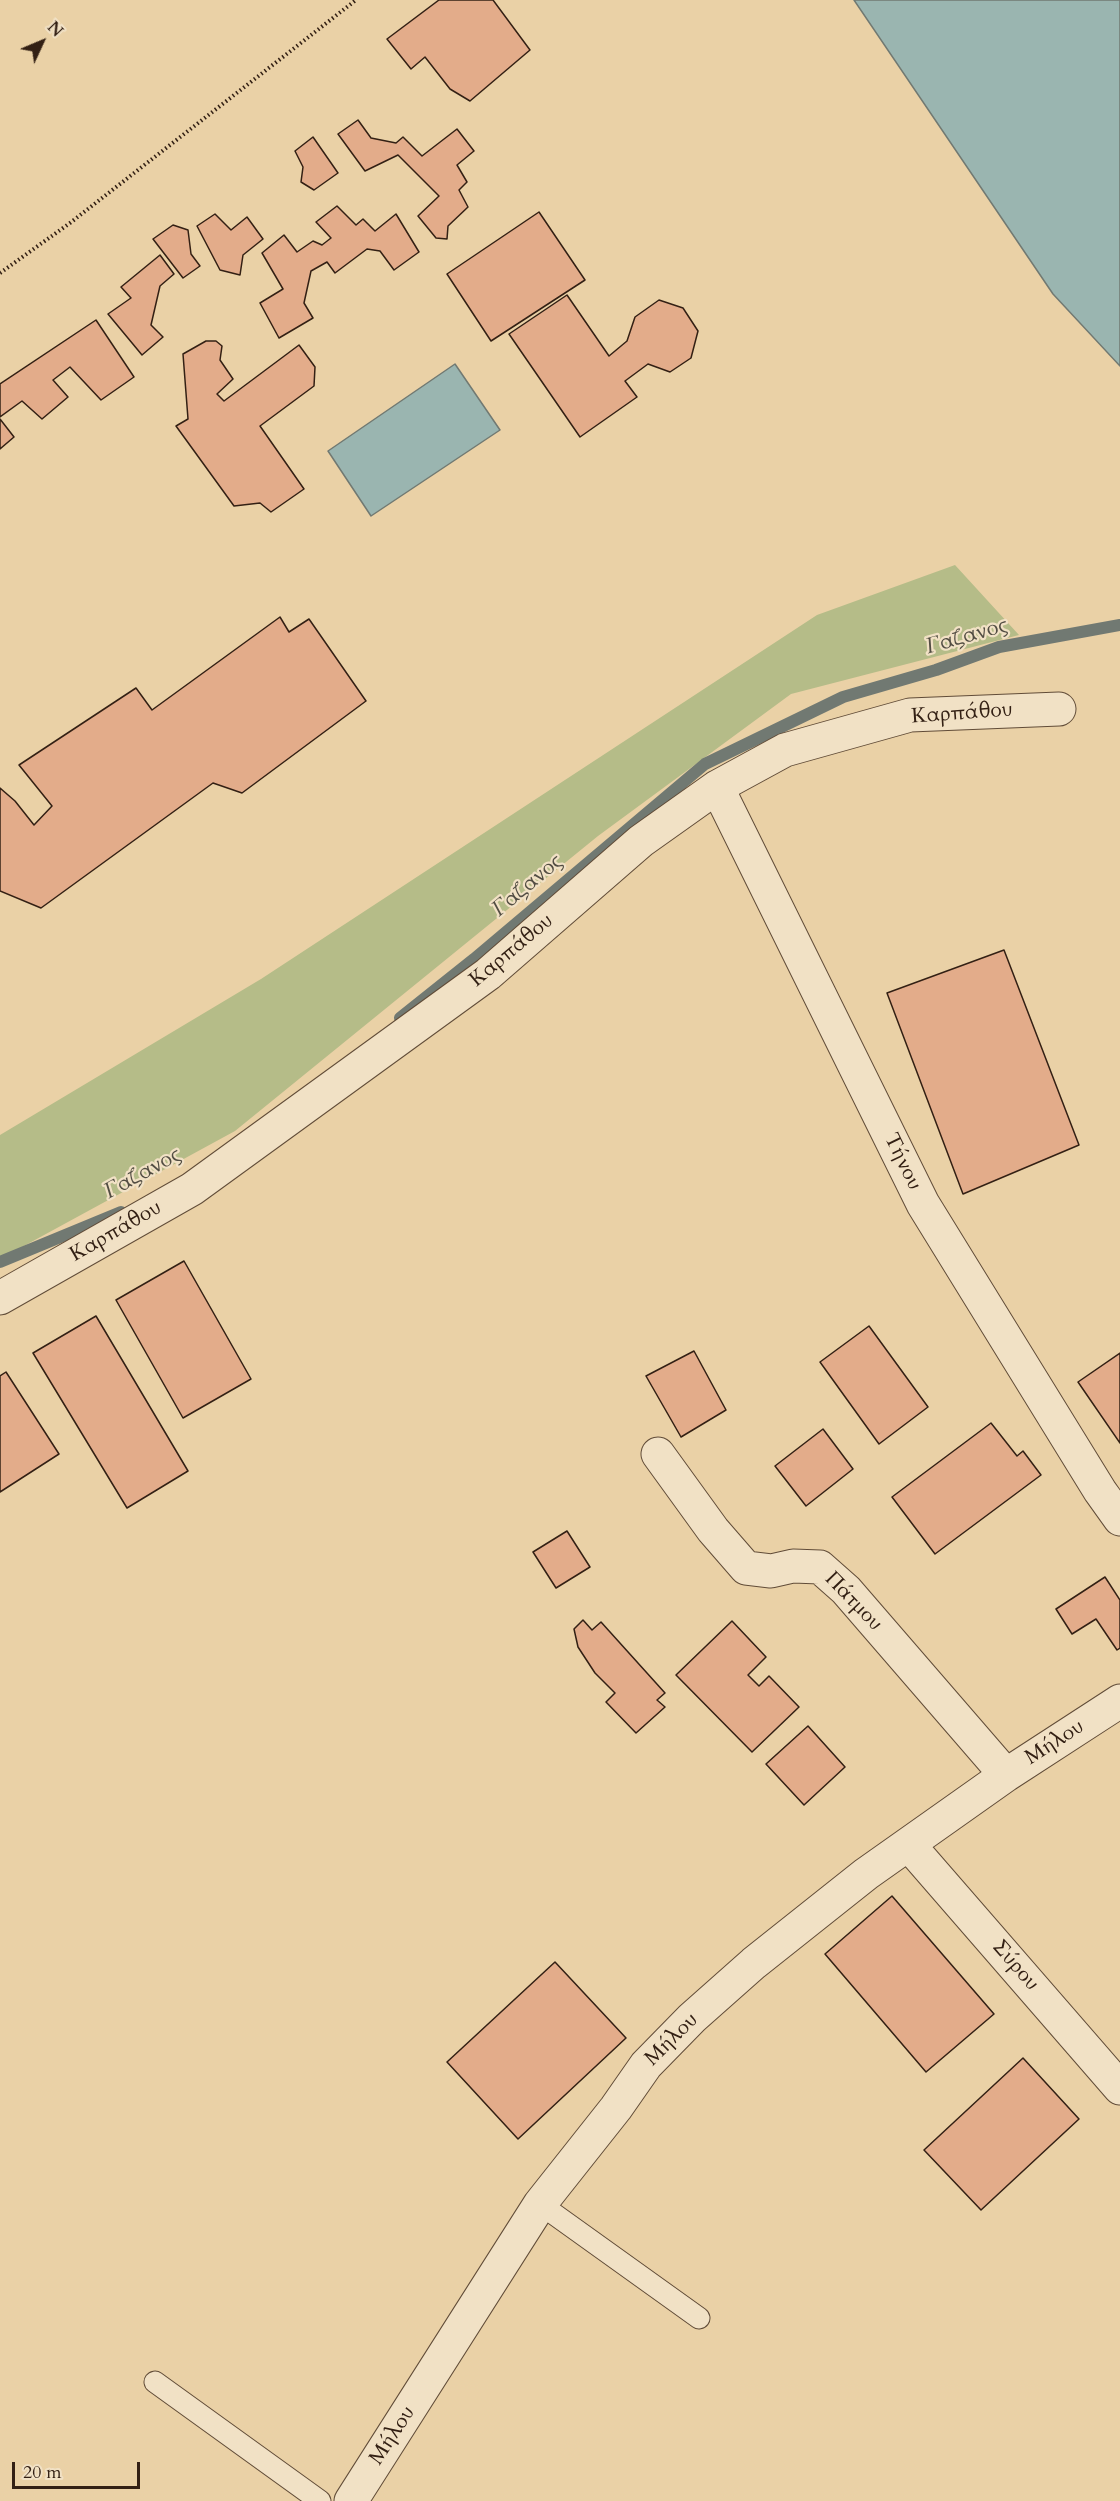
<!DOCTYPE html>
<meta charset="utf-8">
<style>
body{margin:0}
#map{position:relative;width:1120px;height:2501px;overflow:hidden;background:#ead1a6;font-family:Cardo,serif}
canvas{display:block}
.north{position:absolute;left:12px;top:12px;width:60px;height:60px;-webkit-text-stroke:4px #f1e1c5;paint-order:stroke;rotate:46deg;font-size:16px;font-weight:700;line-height:24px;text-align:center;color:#332014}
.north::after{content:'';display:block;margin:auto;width:21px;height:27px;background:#332014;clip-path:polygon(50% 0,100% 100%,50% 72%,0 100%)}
.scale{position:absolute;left:12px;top:2462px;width:128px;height:27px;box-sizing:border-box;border:3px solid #332014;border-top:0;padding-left:8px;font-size:18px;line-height:21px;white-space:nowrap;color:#332014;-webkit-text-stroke:4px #f1e1c5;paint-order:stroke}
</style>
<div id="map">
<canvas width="1120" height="2501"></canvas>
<div class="north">N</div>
<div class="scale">20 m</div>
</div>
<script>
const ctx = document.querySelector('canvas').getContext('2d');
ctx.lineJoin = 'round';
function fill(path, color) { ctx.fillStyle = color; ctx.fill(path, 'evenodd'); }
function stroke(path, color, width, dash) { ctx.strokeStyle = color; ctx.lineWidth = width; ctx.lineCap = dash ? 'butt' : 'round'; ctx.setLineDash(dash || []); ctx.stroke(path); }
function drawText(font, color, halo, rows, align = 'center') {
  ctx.font = font + ' Cardo,serif'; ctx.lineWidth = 4.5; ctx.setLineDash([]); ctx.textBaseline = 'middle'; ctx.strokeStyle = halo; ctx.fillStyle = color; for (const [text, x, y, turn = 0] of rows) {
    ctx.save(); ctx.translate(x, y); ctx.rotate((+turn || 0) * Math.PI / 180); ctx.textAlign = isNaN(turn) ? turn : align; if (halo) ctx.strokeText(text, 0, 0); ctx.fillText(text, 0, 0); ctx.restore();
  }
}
fill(new Path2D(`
 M955,565L1019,635L791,694L598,836L235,1131L0,1259V1135L261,979L817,615Z`), '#b5bc88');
const water = new Path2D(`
 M854,0H1120V366L1053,294Z
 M455,364L500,430L371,516L328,451Z`);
fill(water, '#9ab5b0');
stroke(water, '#717972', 1.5);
stroke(new Path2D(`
 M400,1018L474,959L705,764L843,697L936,670L999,647L1120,625
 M0,1262L121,1212`), '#717972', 12);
const building = new Path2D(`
 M439,0H493L530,50L470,101L450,89L425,57L411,69L387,39Z
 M358,120L371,138L396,143L403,137L422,156L457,129L474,151L457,165L467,182L459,190L468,207L448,226L447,239L436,238L418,216L439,196L398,155L365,171L338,134Z
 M313,137L338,173L314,190L301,182L303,167L295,151Z
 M337,206L356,225L363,219L375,231L396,214L419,252L394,270L380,251L367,249L335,273L327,262L311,271L304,303L313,318L279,338L260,303L283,289L262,253L284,235L297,252L313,241L322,245L331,238L316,222Z
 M539,212L585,280L491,341L447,274Z
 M215,214L231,230L247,217L263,239L243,255L240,275L220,270L197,226Z
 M173,225L188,230L191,254L200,266L183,278L153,239Z
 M160,255L174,274L160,286L151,325L163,337L142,355L108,314L131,298L121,287Z
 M567,295L609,356L627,341L635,317L659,300L683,308L698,331L691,358L670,372L648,364L625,381L637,397L580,437L509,334Z
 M96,320L134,377L101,400L70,367L53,380L68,397L42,419L22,401L0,417V384Z
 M206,341H216L222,346L220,360L233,379L217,394L224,401L299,345L315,367L314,386L260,426L304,489L271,512L260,503L234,506L176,426L188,419L183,354Z
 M0,419L14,437L0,449Z
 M280,617L289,632L309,619L366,701L242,793L213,783L41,908L0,891V788L15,801L34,825L52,806L19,765L136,688L152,710Z
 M1004,950L1079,1145L963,1194L887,993Z
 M184,1261L251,1379L183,1418L116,1300Z
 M96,1316L188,1471L127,1508L33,1353Z
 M869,1326L928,1407L879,1444L820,1362Z
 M694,1351L726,1410L681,1437L646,1376Z
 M1120,1353V1443L1078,1382Z
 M6,1372L59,1454L0,1492V1376Z
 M991,1423L1017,1456L1023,1451L1041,1475L935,1554L892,1497Z
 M823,1429L853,1469L806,1506L775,1466Z
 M567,1531L590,1567L556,1588L533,1552Z
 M1105,1577L1120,1600V1648L1117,1650L1096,1619L1072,1634L1056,1609Z
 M583,1620L592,1630L601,1622L665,1693L657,1700L665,1707L636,1733L606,1702L615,1693L595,1673L578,1647L574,1629Z
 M732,1621L766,1657L748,1675L759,1686L769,1676L799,1707L752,1752L676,1675Z
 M808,1726L845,1767L804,1805L766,1764Z
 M892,1896L994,2014L926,2072L825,1954Z
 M555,1962L626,2038L518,2139L447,2062Z
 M1023,2058L1079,2119L981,2210L924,2150Z`);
fill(building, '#e3ac8a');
stroke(building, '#332014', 1.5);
const service = new Path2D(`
 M540,2204L699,2318
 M155,2382L320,2501`);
const minor = new Path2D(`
 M717,787L923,1204L1100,1491L1120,1519
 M0,1298L192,1189L488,974L641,841L717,787L785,750L910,715L1059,709
 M658,1454L713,1530L746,1568L771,1571L793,1566L820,1567L846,1590L1006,1775
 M909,1845L1120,2088
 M351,2501L540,2204L616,2108L646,2065L692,2018L754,1963L866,1874L1006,1775L1120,1701`);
stroke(service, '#614c38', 23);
stroke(minor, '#614c38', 35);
stroke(new Path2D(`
 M0,273L70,223L356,0`), '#332014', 4, [1.5, 3]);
stroke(service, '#f1e1c5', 21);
stroke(minor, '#f1e1c5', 33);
drawText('21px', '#332014', '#f1e1c5', [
 ["Καρπάθου",962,714,-4],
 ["Καρπάθου",512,951,-40],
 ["Τήνου",902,1162,64],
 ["Καρπάθου",116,1232,-30],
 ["Πάτμου",853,1602,46],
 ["Μήλου",1055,1743,-33],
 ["Σύρου",1015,1966,49],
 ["Μήλου",672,2040,-45],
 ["Μήλου",393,2436,-57]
]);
drawText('italic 22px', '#524d43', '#f1e1c5', [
 ["Γαζανος",967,637,-16],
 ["Γαζανος",528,886,-40],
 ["Γαζανος",143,1174,-29]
]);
</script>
